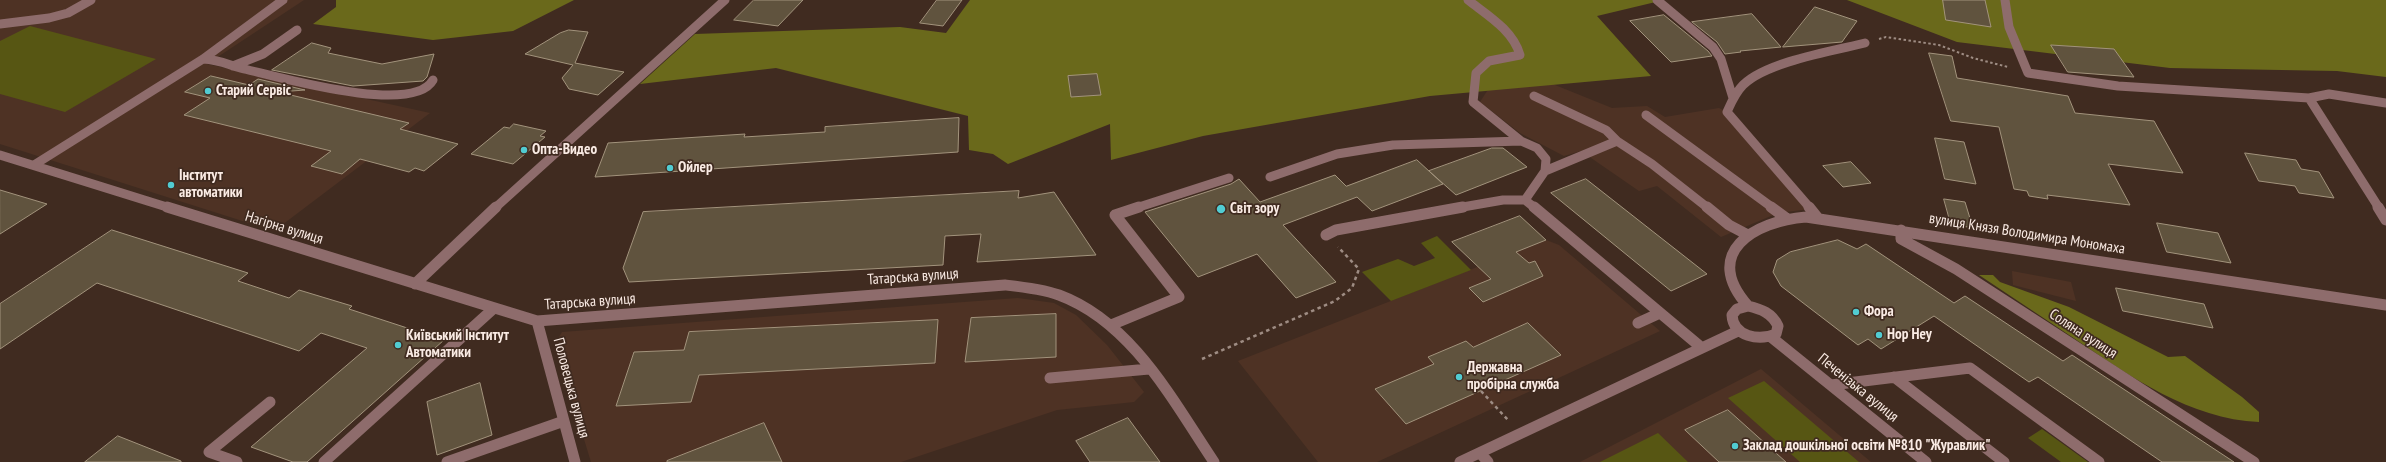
<!DOCTYPE html>
<meta charset="utf-8">
<style>
body{margin:0}
canvas{display:block;background:#402b20}
</style>
<canvas width="2386" height="462"></canvas>
<script>
const ctx = document.querySelector('canvas').getContext('2d');
ctx.lineJoin = 'round';
function fill(path, color) { ctx.fillStyle = color; ctx.fill(path, 'evenodd'); }
function stroke(path, color, width, dash) { ctx.strokeStyle = color; ctx.lineWidth = width; ctx.lineCap = dash ? 'butt' : 'round'; ctx.setLineDash(dash || []); ctx.stroke(path); }
function drawText(font, color, halo, rows, align = 'center') {
  ctx.font = font + ' "PT Sans Narrow",sans-serif'; ctx.lineWidth = 3.5; ctx.setLineDash([]); ctx.textBaseline = 'middle'; ctx.strokeStyle = halo; ctx.fillStyle = color; for (const [text, x, y, turn = 0] of rows) {
    ctx.save(); ctx.translate(x, y); ctx.rotate((+turn || 0) * Math.PI / 180); ctx.textAlign = isNaN(turn) ? turn : align; if (halo) ctx.strokeText(text, 0, 0); ctx.fillText(text, 0, 0); ctx.restore();
  }
}
fill(new Path2D(`
 M0,0H304L207,64L430,113L274,231L0,144Z
 M1545,81L1612,108L1647,106L1665,117L1719,108L1727,112L1810,209L1778,213L1721,237L1657,186L1639,191L1581,151L1564,156L1520,133L1480,102L1491,85Z
 M1546,240L1559,245L1660,331L1377,462H1318L1238,361Z
 M2012,271L2071,282L2076,301L2013,285Z
 M1018,298L1054,303L1076,315L1107,345L1144,392L1134,402L1057,410L901,462H591L555,344L562,332Z
 M1761,369L1871,462H1580Z`), '#4e3224');
fill(new Path2D(`
 M30,26L156,59L65,112L0,94V41Z
 M1437,236L1471,270L1391,301L1362,272L1398,259L1414,266L1435,258L1421,243Z
 M1764,381L1859,462H1800L1728,398Z
 M2042,429L2088,462H2061L2028,438Z
 M1658,433L1688,462H1600Z`), '#575613');
fill(new Path2D(`
 M336,0H574L513,31L433,40L313,24L336,7Z
 M970,0H1664L1597,16L1651,76L1430,96L1203,136L1111,160L1110,124L1008,164L993,154L969,150L968,116L776,68L640,84L695,34L900,27L946,33Z
 M1847,0H2386V77L2337,71L2170,68L1957,42Z
 M1979,275H1993L2000,282L2069,307L2168,357L2185,356L2242,397L2259,412V422C2190,419 2131,377 2075,339C2043,318 2011,296 1979,275Z`), '#6a691b');
const building = new Path2D(`
 M754,0H803L778,26L734,20Z
 M937,0H962L943,26L920,23Z
 M1943,0H1985L1991,27L1946,20Z
 M1815,7L1857,21L1842,42L1783,47Z
 M1752,14L1781,47L1740,51L1741,52L1725,54L1717,42L1692,22Z
 M1664,15L1708,51L1712,56L1671,62L1630,21Z
 M569,30L588,32L575,63L624,72L598,95L569,89L562,78L573,65L525,54L560,33Z
 M312,43L331,48L328,53L382,64L434,54L427,77L423,81L353,86L272,70Z
 M2051,45L2114,49L2134,77L2068,72Z
 M1929,53L1952,56L1957,78L2068,96L2075,113L2154,121L2183,173L2108,164L2130,205L2047,195L2048,199L2029,196L2027,191L2014,189L1999,127L1951,121Z
 M1097,74L1101,95L1071,97L1068,76Z
 M211,76L249,85L258,79L305,90L278,92L409,123L400,129L458,144L424,171L415,168L409,172L360,159L342,174L311,166L331,151L184,115L210,98L185,92Z
 M959,118L958,152L595,177L608,143L745,134L744,137L825,132V127Z
 M514,124L546,131L540,136L545,137L513,164L471,154L504,127L509,128Z
 M1935,138L1964,142L1976,184L1945,179Z
 M1492,148H1503L1527,167L1456,195L1429,171Z
 M2245,153L2296,160L2301,169L2319,172L2334,198L2299,193L2295,186L2259,181Z
 M1417,160L1443,184L1372,211L1357,197L1283,225L1336,282L1296,298L1257,254L1198,277L1145,212L1231,184L1239,179L1260,202L1335,175L1346,186Z
 M1851,162L1871,183L1843,187L1823,166Z
 M1586,179L1707,274L1671,291L1551,193Z
 M0,190L47,204L0,234Z
 M1019,191L1018,198L1054,192L1096,255L977,262L981,234L945,236L943,265L629,282L623,268L643,212Z
 M1944,199L1965,202L1973,228L1951,224Z
 M1520,216L1546,240L1516,252L1529,263L1535,261L1543,276L1483,302L1469,288L1491,279L1452,242Z
 M2157,223L2218,233L2231,263L2167,252Z
 M112,230L248,273L238,281L289,298L299,290L352,306L349,309L444,340L307,462H293L251,447L367,348L321,333L299,351L97,283L0,349V304Z
 M1838,240L1857,249L1866,244L1954,303L1965,296L2063,361L2072,355L2234,462H2162L2038,377L2029,382L1934,316L1881,349L1868,339L1858,345L1781,286L1773,272L1777,260L1790,252Z
 M2116,288L2204,304L2213,328L2123,311Z
 M1056,314V357L965,362L971,318Z
 M938,320L935,363L699,375L691,402L616,406L634,352L684,350L689,332Z
 M1528,323L1561,355L1406,424L1375,389L1434,364L1428,357L1466,341L1473,347Z
 M480,383L492,435L437,455L427,402Z
 M1728,410L1786,462H1719L1685,430Z
 M1128,418L1160,462H1090L1076,441Z
 M764,423L782,462H667V461Z
 M118,436L181,461V462H85Z`);
fill(building, '#60533e');
stroke(building, '#a2937c', 1);
stroke(new Path2D(`
 M1879,39L1886,37L1939,45L1973,58L2008,67`), '#9e8c83', 2, [2.5, 2.5]);
stroke(new Path2D(`
 M1202,359L1335,301L1352,288L1359,269L1338,247
 M1481,391L1508,420`), '#9e8c83', 2.5, [3.5, 3.5]);
stroke(new Path2D(`
 M1468,0C1487,15 1513,30 1520,55L1489,61L1476,73L1473,102L1521,141L1537,148L1546,159L1545,171L1525,200
 M1657,0L1713,47L1721,59L1733,98
 M2005,0L2009,27L2028,73L2118,86L2309,98
 M0,24L49,18L68,13L91,0
 M203,59C221,60 228,65 244,69C279,77 413,116 433,80
 M233,66L263,54L297,30
 M1534,96L1606,130L1617,141L1652,164L1708,208
 M1646,115L1773,208
 M0,155L170,208
 M34,165L203,59L283,0
 M1545,171L1617,141
 M1270,177L1337,154L1393,145L1521,141
 M495,208L725,0
 M1136,208L1229,178
 M1457,208L1503,200H1525L1535,208
 M1810,208L1727,112C1731,103 1735,93 1743,85C1766,62 1832,51 1865,43
 M2379,208L2309,98L2329,94L2386,103`), '#8e6c6c', 9);
stroke(new Path2D(`
 M167,207L537,321L1005,285C1023,287 1042,289 1059,295C1132,322 1173,401 1214,462
 M1534,207L1702,348
 M1707,207L1729,225L1748,235
 M1771,207L1786,218
 M1809,207L1817,217
 M2378,207L2386,220
 M1901,230V239L1956,269L2254,462
 M1326,235L1336,230L1463,207
 M415,284L496,207
 M1748,306C1701,253 1754,221 1806,217L2386,305
 M1748,306C1761,309 1772,313 1778,326L1776,334C1759,341 1733,337 1732,315L1737,309Z
 M537,321L575,462
 M1638,323L1660,313
 M1111,325L1179,297L1115,215L1139,207
 M1771,337L1926,462
 M1894,377L2004,462
 M1050,378L1149,369
 M1831,385L1970,368L2099,462
 M1480,453L1488,462
 M237,462L209,452L270,402
 M324,462L493,309
 M447,462L564,421
 M1460,462L1738,331`), '#8e6c6c', 11);
for (const [x, y, r, color] of [
 [208,91,4,"#51ccd2"],
 [524,150,4,"#51ccd2"],
 [670,168,4,"#51ccd2"],
 [171,185,4,"#51ccd2"],
 [1221,209,5,"#51ccd2"],
 [1856,312,4,"#51ccd2"],
 [1879,335,4,"#51ccd2"],
 [398,345,4,"#51ccd2"],
 [1459,377,4,"#51ccd2"],
 [1735,446,4,"#51ccd2"]
]) { const dot = new Path2D(); dot.arc(x, y, r, 0, 2 * Math.PI); ctx.fillStyle = color; ctx.fill(dot); stroke(dot, '#402b20', 1.5); }
drawText('bold 15px', '#faebe4', '#402b20', [
 ["Старий Сервіс",216,91],
 ["Опта-Видео",532,150],
 ["Ойлер",678,168],
 ["Інститут",179,176],
 ["автоматики",179,193],
 ["Світ зору",1230,209],
 ["Фора",1864,312],
 ["Hop Hey",1887,335],
 ["Київський Інститут",406,336],
 ["Автоматики",406,353],
 ["Державна",1467,368],
 ["пробірна служба",1467,385],
 ["Заклад дошкільної освіти №810 \"Журавлик\"",1743,446]
], 'left');
drawText('15px', '#faebe4', '#402b20', [
 ["Нагірна вулиця",284,228,17],
 ["вулиця Князя Володимира Мономаха",2027,234,9],
 ["Татарська вулиця",913,277,-4],
 ["Татарська вулиця",590,302,-4],
 ["Соляна вулиця",2083,334,33],
 ["Половецька вулиця",571,388,75],
 ["Печенізька вулиця",1858,388,39]
]);
</script>
